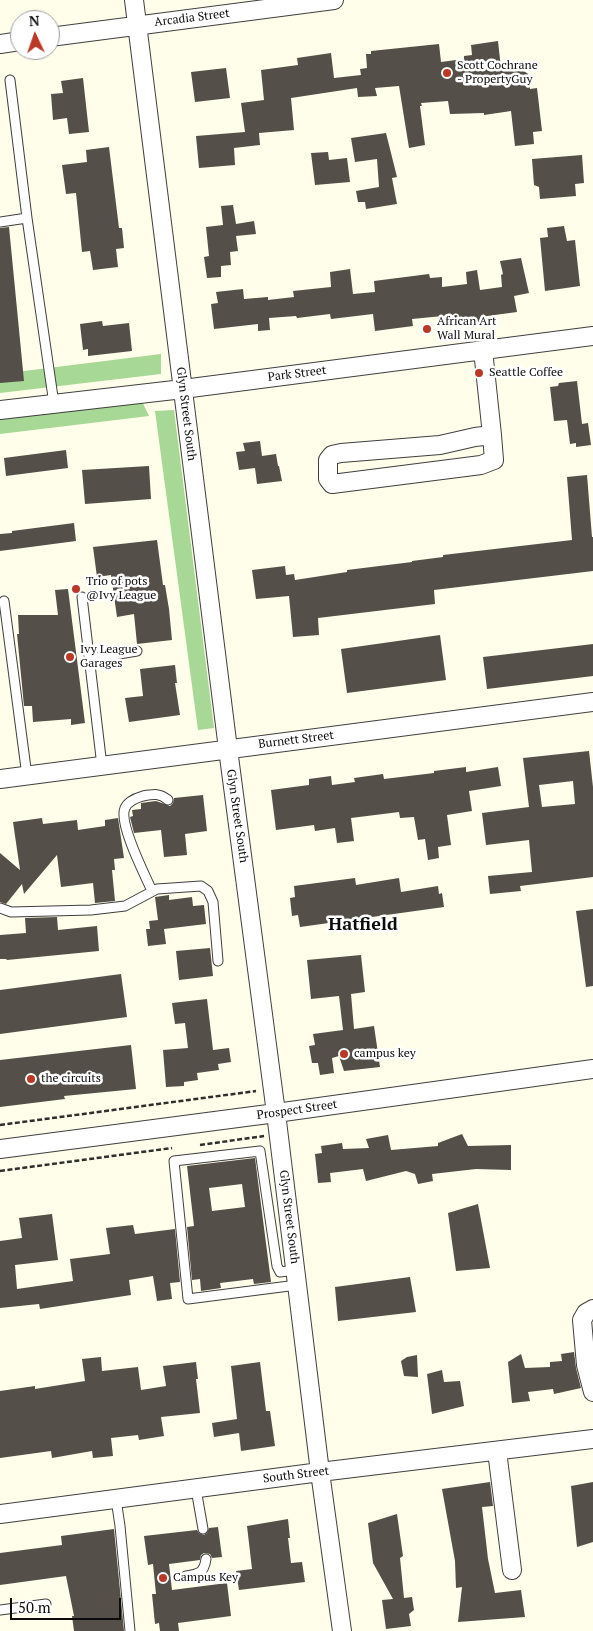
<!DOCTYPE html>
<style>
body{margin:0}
#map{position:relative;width:593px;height:1631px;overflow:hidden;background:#fffeea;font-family:"PT Serif",serif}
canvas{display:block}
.north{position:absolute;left:10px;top:10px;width:50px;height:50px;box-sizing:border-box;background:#fff;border:1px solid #9e9e9e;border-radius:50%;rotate:357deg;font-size:14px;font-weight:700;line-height:20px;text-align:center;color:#0c0c0c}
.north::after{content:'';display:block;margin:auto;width:18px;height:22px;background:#b93826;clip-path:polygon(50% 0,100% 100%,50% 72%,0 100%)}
.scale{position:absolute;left:10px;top:1598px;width:111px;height:22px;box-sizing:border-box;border:2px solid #0c0c0c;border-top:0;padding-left:6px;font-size:15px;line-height:18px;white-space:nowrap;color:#0c0c0c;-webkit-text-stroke:4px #fff;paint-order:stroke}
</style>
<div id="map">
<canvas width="593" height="1631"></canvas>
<div class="north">N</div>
<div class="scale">50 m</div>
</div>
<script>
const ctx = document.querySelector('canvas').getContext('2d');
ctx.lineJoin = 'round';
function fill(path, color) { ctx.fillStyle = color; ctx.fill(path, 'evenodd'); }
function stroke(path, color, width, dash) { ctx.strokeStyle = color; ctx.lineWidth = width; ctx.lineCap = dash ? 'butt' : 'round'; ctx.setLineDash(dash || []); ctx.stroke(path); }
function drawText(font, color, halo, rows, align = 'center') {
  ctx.font = font + ' "PT Serif",serif'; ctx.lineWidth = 5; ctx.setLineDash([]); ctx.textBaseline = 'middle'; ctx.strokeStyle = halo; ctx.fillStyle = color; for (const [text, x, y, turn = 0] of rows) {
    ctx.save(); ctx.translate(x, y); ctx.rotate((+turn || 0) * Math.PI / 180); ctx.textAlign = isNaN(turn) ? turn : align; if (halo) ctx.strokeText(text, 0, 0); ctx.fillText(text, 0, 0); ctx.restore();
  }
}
fill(new Path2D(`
 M161,354V374L0,393V374Z
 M141,399L149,416L0,434V416Z
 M174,410L214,728L198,730L155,411Z`), '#a7d895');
fill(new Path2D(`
 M498,41L501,68L523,65L524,71L528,74L530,89L537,88L542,131L533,132L534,144L515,146L511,111L484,115V113L450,114L448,101L421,103L422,106H420L425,145L409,148L399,86L375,88L377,96L358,97L357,88L291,98L294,130L259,133L260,145L234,148L235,165L199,168L196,136L245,132L241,103L264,100L261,70L298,65L297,58L331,53L334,78L361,75L360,69L367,68L366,54H371V51L439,44L441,62L464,59V56L472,55L471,45Z
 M226,68L230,98L195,102L191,72Z
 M83,78L89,132L69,134L67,118L53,120L51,94L63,93L61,81Z
 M386,133L397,177L392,178L397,204L366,209L365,202H358L356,191L379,187L377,159L355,162L351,138Z
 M109,147L119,228H122L124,248L116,249L118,267L93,270L90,251L82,252L76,193L66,194L62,165L87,162L86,150Z
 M328,152L329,160L347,158L350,182L315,185L311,153Z
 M582,155L584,183L575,184L576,196L540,199L539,187L534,185L532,159Z
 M233,205L236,224L254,221L256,234L236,236L238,251L230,252L231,265L221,266V277L207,278L204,257L209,256L206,227L223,225L221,206Z
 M564,226L567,241L575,240L580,286L545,291L540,238L548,237L547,228Z
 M9,227L24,381L0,383V228Z
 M521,258L529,293L514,296L517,312L480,317L481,322L454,325L453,315L412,319L413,326L375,331L373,314L331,319L330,314L297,318L296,316L269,318L270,330L258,331V324L214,329L211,304L218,303L216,292L243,289L244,299L268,297V300L294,297L293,291L331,287L330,272L350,269L353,294L375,292L374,281L429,274L430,278L442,277V287L467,284L466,272L477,270L480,290L502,287L501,275L503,274L500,261Z
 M102,321L103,326L129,323L132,351L88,356V349L83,350L80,324Z
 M577,381L582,424L588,423L591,445L576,447V443L570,444L567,420L554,421L550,387L558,386L559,383Z
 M260,441L262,456L276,454L278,466H279L282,481L257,484L255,468L239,470L236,452L245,451L243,443Z
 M66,450L68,468L6,476L4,458Z
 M149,466L151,499L85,504L82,470Z
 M587,475L592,537H593V571L434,590L435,604L318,618L319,635L293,637L289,596L256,599L252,570L285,566L286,575L294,574L295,580L347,572V570L412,562V561L443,557V555L572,540L567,477Z
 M74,523L76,541L0,551V534L12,533V531Z
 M157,540L163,585H165L169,609L172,640L137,644L134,614L117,617L111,575L97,577L93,547Z
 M68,589L85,723L71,725V719L33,722L32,706H24L17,634H19L18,615H58L55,590Z
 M440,635L446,680L347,693L341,649Z
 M593,644V676L487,689L483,657Z
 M175,665L177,683H175L180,715L129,722L125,698L143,696L140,669Z
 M589,751L593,787V877L520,886L521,891L490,894L488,876L532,872L529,840L486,845L482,813L529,807L523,758ZM573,781L575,804L542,807L539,785Z
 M466,767V772L498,767L501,786L469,791L472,811L447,815L451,845L438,847L439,858L428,860L425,839L418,840L414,817L400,818L399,812L351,818L354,841L337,843L335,828L315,831L314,825L276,830L271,790L309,785V779L331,776L332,785L355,782L354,778L383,774L384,779L434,773V771Z
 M203,795L207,831L185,834L187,855L164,857L161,830L134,833L130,817L133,816L132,810L141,809V803L156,801L170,806L173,803L174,798Z
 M42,818L43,824L77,820L78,830L105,826V820L118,818L124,858L114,859L115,870H112L115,901L95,903L93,883L61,887L57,855L24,894L22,884L6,904L0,902V853L20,870L13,822Z
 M355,878L356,885L399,878L401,892L438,886L439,894L442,893L444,907L300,927L298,915L292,916L290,898L295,897L294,886Z
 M169,895V900L192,897L193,906L204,905L206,924L164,929L166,944L148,946L146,929H150L149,921L158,920L155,897Z
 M593,909V986L586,987L576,911Z
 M57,917L58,930L97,926L99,951L7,960L6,959H0V935L26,933L25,918Z
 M210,948L213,976L179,980L176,951Z
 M361,955L365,992L351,994L354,1029L374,1026L380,1067L344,1071L339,1056L332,1058L334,1073L320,1075L318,1063H312L309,1046L315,1045L313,1034L343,1030L339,996L311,999L307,960Z
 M121,974L127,1017L0,1034V990Z
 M207,999L213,1050L229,1048L231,1062L218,1064L219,1070L197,1073L198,1080L184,1082V1086L166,1087L163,1050L188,1048L185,1023L175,1024L172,1003Z
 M131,1045L136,1089L64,1096L65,1099L0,1107V1060Z
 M462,1134L468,1146L511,1145V1170L476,1169L432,1174L433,1181L418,1184L415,1174L406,1171L366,1181L363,1169L330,1173L331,1182L318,1183L315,1154L322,1153L321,1146L342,1143L343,1149L369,1148L366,1139L388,1135L391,1150L438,1146V1143Z
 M255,1158L271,1282L254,1284L253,1279L220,1283L221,1288L201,1291L200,1279L192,1280L187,1227L194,1226L187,1166ZM242,1184L245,1207L212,1211L209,1188Z
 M478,1204L490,1268L456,1271L448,1213Z
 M52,1214L58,1260L15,1265L17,1289L73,1281L70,1259L110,1254L106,1228L133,1225L135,1234L175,1229L180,1282L170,1283L172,1299L157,1301L153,1276L129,1280L131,1295L40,1309L39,1304L0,1308V1241L22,1238L19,1218Z
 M410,1277L416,1312L338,1321L335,1287Z
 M574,1352L576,1368L581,1388L554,1394L553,1389L528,1392L530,1401L512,1403L508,1362L521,1354L525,1368L550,1367V1362L562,1361L561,1354Z
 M417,1355L418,1377L404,1376L401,1361L407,1357Z
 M101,1357L102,1371L138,1367L141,1390L166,1386L163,1366L196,1362L198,1379H196L200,1413L161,1417L164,1436L139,1440L138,1435L111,1438L113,1456L93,1458L92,1451L52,1458L51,1451L0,1458V1391L35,1386V1389L85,1381L82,1359Z
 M260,1362L266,1411H270L275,1446L241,1451L239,1433L214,1437L212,1423L237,1419L231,1366Z
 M442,1370L444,1382L460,1381L464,1406L432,1414L427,1374Z
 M490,1482L493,1506L482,1507L488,1559L495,1593L521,1590L525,1617L458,1622L462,1587L456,1588L455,1561L442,1489Z
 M593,1482V1542L577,1547L571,1486Z
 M397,1514L403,1556L400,1558L404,1598L412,1597L414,1610L409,1614L411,1626L386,1629L382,1600L393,1599L373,1563L368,1523Z
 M288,1519L290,1538H288L291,1563L302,1562L305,1582L239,1590L236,1571L252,1569L247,1526Z
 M218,1527L222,1557L212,1558L210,1554L204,1553L201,1555L200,1560L169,1564L172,1590L227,1583L231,1616L178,1623L179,1631H160L159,1623L155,1624L152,1594H156L153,1564L148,1565L144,1536L197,1530L199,1533L204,1535L207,1533L209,1528Z
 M114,1529L124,1631H74L72,1616H74L66,1576L0,1585V1553L62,1545L61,1536Z`), '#544f48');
const service = new Path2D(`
 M10,80L27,218L54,404
 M0,222L27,218
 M82,597L102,766
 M4,601L27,776
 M89,659L137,651
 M152,891C145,875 118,823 125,808C128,801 136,798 143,796C154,794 160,793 168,800
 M0,908L11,912L91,910L125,906L157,889L201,886L208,891L213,902L218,961
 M296,1270L280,1272L277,1266L260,1151L174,1161L188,1299L297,1285
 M196,1489L203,1529
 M116,1499L120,1526L130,1631
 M186,1576C199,1574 204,1573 206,1559
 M0,1610L46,1604`);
const minor = new Path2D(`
 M134,0L228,749L276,1113L320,1472L342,1631
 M50,37L334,0
 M0,44L20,41
 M483,350L492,435L475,437L440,445L341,453L332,455L328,460V479L332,484L481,465L494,460L492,435
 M0,410L183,389L593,336
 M0,779L593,702
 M0,1149L276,1113L593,1069
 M593,1309L586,1313L582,1320L586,1365L593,1392
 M497,1451L512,1570
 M0,1514L320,1472L593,1439`);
stroke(service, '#3f3f3f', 11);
stroke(minor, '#3f3f3f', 20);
stroke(new Path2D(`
 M0,1125L256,1091
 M200,1145L264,1136
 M0,1171L172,1148`), '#2e2e2e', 2.5, [5, 2.5]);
stroke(service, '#fff', 9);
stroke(minor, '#fff', 18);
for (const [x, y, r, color] of [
 [447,73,5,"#b93826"],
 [427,329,5,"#b93826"],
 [479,373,5,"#b93826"],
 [76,589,5,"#b93826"],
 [70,657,5,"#b93826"],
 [344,1054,5,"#b93826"],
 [31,1079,5,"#b93826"],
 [163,1578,5,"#b93826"]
]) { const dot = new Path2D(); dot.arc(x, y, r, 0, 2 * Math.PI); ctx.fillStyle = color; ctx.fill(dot); stroke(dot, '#fff', 2); }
drawText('12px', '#0c0c0c', '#fff', [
 ["Arcadia Street",192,18,-7],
 ["Park Street",297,374,-7],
 ["Glyn Street South",186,414,83],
 ["Burnett Street",296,740,-7],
 ["Glyn Street South",237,816,82],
 ["Prospect Street",297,1110,-8],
 ["Glyn Street South",289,1217,83],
 ["South Street",296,1475,-7]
]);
drawText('12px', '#0c0c0c', '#fff', [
 ["Scott Cochrane",457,66],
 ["- PropertyGuy",457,80],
 ["African Art",437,322],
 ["Wall Mural",437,336],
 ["Seattle Coffee",489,373],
 ["Trio of pots",86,582],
 ["@Ivy League",86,596],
 ["Ivy League",80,650],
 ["Garages",80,664],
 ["campus key",354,1054],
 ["the circuits",41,1079],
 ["Campus Key",173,1578]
], 'left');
drawText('bold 18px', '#0c0c0c', '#fff', [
 ["Hatfield",363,925]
]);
</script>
